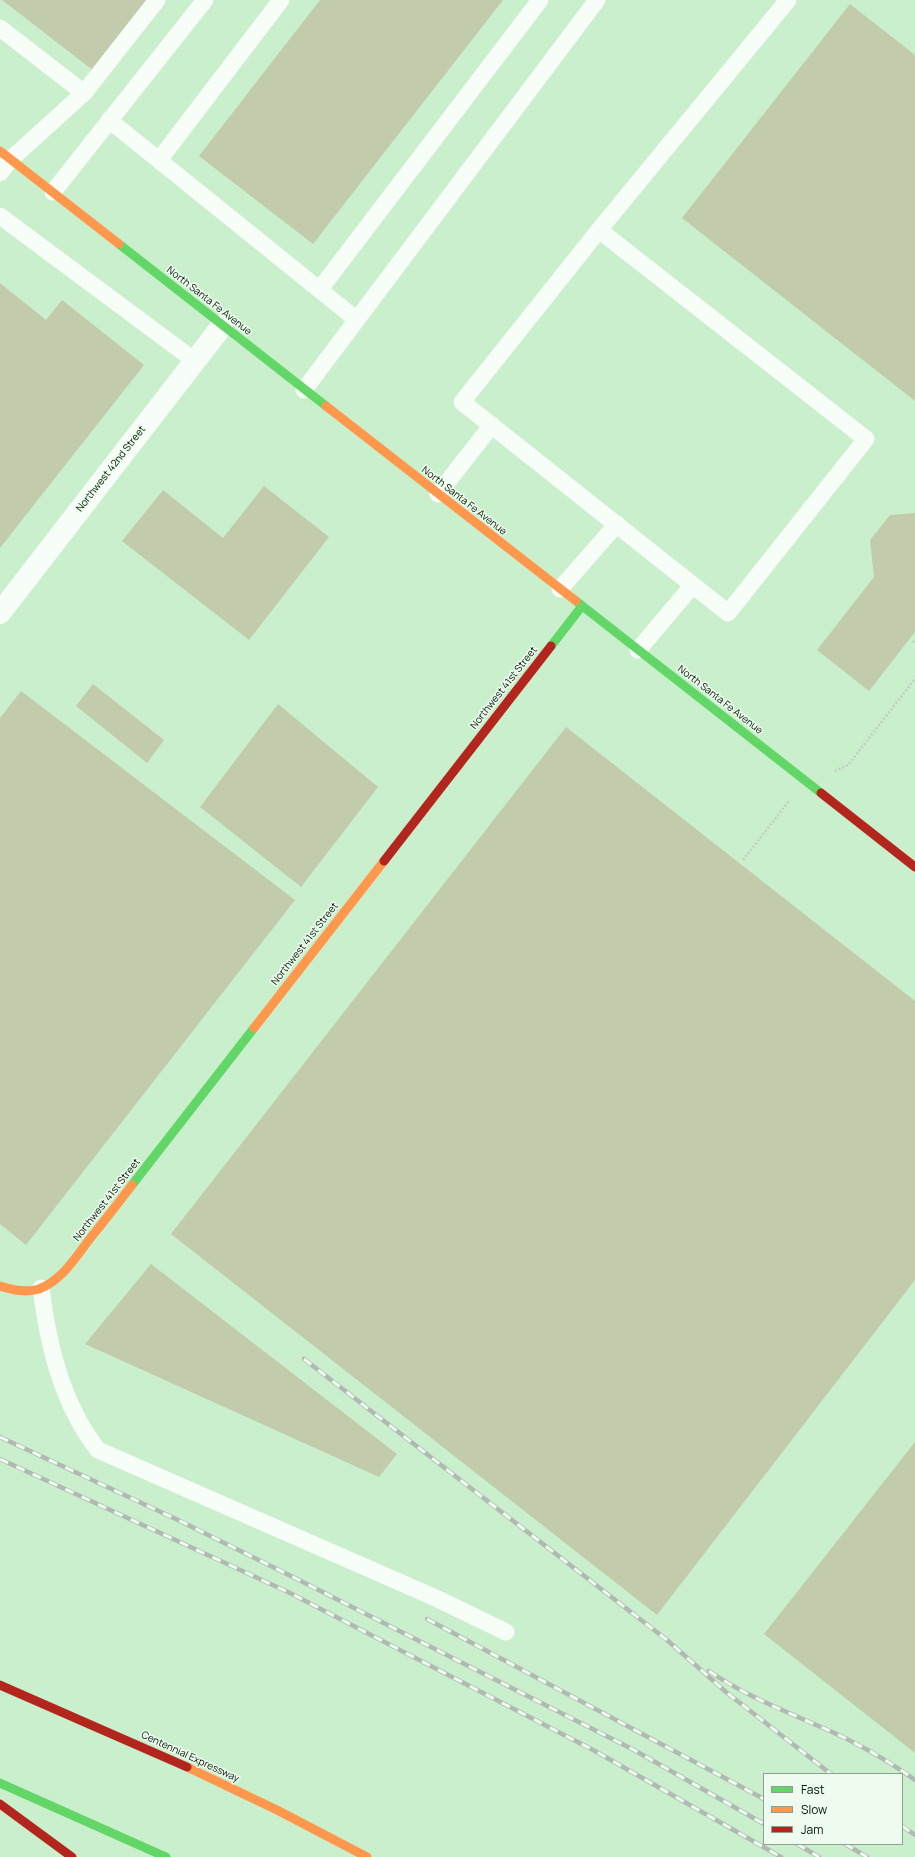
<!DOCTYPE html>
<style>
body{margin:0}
#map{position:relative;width:915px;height:1857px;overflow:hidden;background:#c9efcc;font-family:Manrope,sans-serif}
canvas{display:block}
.legend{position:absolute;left:763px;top:1773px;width:140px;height:72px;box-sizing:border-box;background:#eefcef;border:1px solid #8fa090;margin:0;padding:5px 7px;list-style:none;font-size:12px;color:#001602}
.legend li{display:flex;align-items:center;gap:8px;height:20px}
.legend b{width:20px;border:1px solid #8fa090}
</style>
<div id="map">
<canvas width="915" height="1857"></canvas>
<ul class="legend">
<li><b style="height:5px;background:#63d668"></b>Fast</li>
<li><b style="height:5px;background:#ff974d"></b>Slow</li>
<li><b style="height:5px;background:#b3261e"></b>Jam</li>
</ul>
</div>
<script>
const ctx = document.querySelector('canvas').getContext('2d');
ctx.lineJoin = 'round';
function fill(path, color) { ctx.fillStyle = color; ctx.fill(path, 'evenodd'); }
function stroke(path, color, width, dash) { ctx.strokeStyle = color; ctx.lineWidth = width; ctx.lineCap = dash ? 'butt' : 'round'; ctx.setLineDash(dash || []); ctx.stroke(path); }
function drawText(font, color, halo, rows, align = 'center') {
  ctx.font = font + ' Manrope,sans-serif'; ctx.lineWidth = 3; ctx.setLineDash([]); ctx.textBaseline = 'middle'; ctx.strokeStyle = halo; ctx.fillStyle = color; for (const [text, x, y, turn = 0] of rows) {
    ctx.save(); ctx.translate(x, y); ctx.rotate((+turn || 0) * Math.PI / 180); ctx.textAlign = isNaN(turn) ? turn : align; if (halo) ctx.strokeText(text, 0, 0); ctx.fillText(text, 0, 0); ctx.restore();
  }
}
fill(new Path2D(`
 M2,0H149L94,71Z
 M320,0H503L313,244L199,156Z
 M850,4L915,55V401L682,218Z
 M0,283L46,320L62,300L144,365L0,548Z
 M264,486L329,537L249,640L122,541L163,490L223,538Z
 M915,513V632L869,691L817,650L874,577L870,540L890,515Z
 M93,684L164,740L147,763L76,706Z
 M21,691L295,900L26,1245L0,1224V718Z
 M278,704L378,787L301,887L200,807Z
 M566,727L915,1001V1280L657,1615L171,1234Z
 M151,1264L397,1454L379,1477L85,1344Z
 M915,1442V1753L764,1634Z`), '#c2ccad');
stroke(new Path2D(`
 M913,641L915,643
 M835,771L848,765L915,679
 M743,860L789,801`), '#c3cec4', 2.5, [2, 2]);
stroke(new Path2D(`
 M0,28L84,93
 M109,120L357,320
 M159,160L281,0
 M0,173L10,160L84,93L157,0
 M53,192L205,0
 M0,216L195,361
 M599,230L866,439L728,613L462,402L599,230L788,0
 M320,289L540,0
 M304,390L597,0
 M438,494L492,425
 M560,589L617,524
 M638,650L693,585
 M41,1288C48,1345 62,1404 98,1450L438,1599L506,1632`), '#f7fdf7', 17);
stroke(new Path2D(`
 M0,613L222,326`), '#f7fdf7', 22);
stroke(new Path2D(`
 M119,244L326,406
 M576,601L821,793
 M551,646L582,606
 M132,1185L254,1028
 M0,1783L166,1857`), '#63d668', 9);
stroke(new Path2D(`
 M0,151L119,244
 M326,406L576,601
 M254,1028L384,861
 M0,1286C13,1290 26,1293 39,1289C63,1280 77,1255 92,1236C106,1219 119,1202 132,1185
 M187,1767L277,1810L367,1857`), '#ff974d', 9);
stroke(new Path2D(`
 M821,793L915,867
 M384,861L551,646
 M0,1685L187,1767
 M0,1804L72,1857`), '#b3261e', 9);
const rail = new Path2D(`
 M304,1359L667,1640L726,1692L831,1774
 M0,1437L178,1520L295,1578L634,1750L764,1824
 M0,1459L288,1592L595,1751L781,1857
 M427,1619L764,1799
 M709,1671C751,1700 799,1716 845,1738C869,1750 893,1764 915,1780
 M902,1826L915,1835
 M797,1844L819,1857
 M845,1844L867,1857`);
stroke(rail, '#b0bab2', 4.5);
stroke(rail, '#eefcef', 3, [9]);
drawText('10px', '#001602', '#eefcef', [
 ["North Santa Fe Avenue",209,301,38],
 ["Northwest 42nd Street",111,469,-52],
 ["North Santa Fe Avenue",464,501,38],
 ["Northwest 41st Street",504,688,-52],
 ["North Santa Fe Avenue",720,700,38],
 ["Northwest 41st Street",305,944,-52],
 ["Northwest 41st Street",107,1200,-52],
 ["Centennial Expressway",190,1757,25]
]);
</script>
